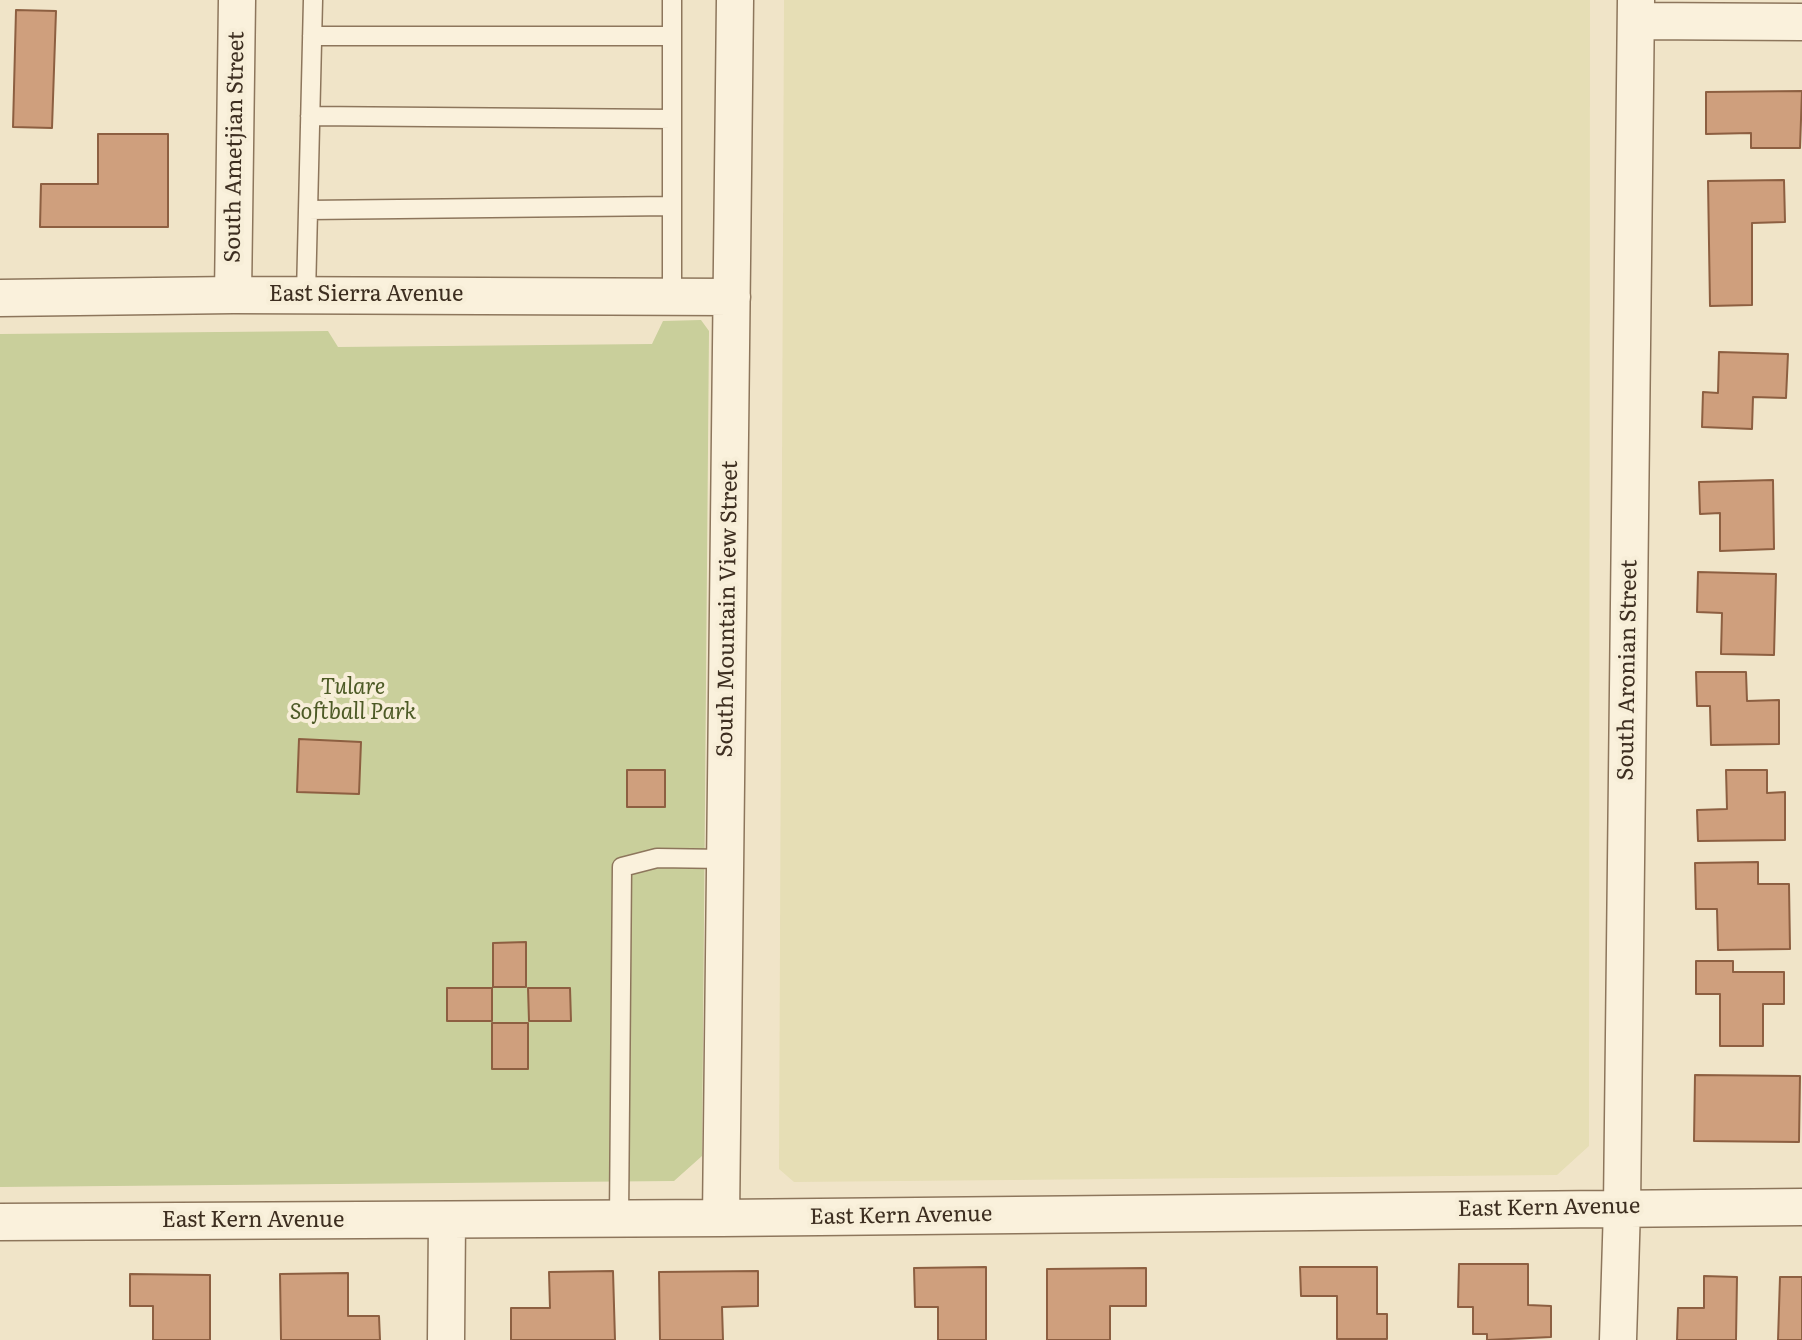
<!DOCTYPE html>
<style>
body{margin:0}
canvas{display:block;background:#f0e4c8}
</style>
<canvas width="1802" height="1340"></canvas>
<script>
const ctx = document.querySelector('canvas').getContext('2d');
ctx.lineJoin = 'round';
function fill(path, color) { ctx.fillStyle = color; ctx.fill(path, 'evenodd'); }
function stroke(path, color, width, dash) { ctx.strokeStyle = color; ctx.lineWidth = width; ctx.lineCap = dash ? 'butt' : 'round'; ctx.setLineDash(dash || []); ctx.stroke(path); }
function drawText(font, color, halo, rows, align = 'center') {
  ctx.font = font + ' Literata,serif'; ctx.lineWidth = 8; ctx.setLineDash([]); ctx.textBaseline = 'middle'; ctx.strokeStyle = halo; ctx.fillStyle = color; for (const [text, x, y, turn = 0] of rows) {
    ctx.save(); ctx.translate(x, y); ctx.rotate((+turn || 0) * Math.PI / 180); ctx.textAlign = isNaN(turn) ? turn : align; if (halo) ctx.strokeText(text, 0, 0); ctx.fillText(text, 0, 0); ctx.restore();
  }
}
fill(new Path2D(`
 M784,0H1590L1589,1146L1557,1175L794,1182L779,1169Z`), '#e6deb5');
fill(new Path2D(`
 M701,320L709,331L702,1156L674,1181L0,1187V334L328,331L338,347L652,344L663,321Z`), '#c9cf9b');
const building = new Path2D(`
 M16,10L56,11L52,128L13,127Z
 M1802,91L1800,148H1751V133L1706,134V92Z
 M98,134H168V227H40L41,184H98Z
 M1784,180L1785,222L1752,223V305L1710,306L1708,181Z
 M1719,352L1788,354L1786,398L1753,397L1752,429L1702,427L1703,392L1718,393Z
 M1773,480L1774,549L1720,551V513L1700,514L1699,482Z
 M1698,572L1776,574L1774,655L1721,654L1722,613L1697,612Z
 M1696,672H1746L1747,701L1779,700V744L1711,745L1710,706H1697Z
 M299,739L361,742L359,794L297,792Z
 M627,770H665V807H627Z
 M1726,770H1767V793L1785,792V840L1698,841L1697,810L1727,809Z
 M1758,862V884H1789L1790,949L1718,950L1717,909H1696L1695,863Z
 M526,942V987H493V943Z
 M1696,961H1733V972H1784V1004H1763V1046H1720V994H1696Z
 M447,988H492V1021H447Z
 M528,988H570L571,1021H529Z
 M492,1023H528V1069H492Z
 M1695,1075L1800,1076L1799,1142L1694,1141Z
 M1459,1264H1528V1305L1551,1306V1337L1487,1340V1334H1473V1307H1458Z
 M986,1267V1340H938V1307H915L914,1268Z
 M1300,1267H1377V1314H1387V1339H1337V1296H1301Z
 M1146,1268V1306H1110V1340H1047V1269Z
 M613,1271L615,1340H511V1308H550L549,1272Z
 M758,1271V1306L722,1307L723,1340H660L659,1272Z
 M348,1273V1316H379L380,1340H281L280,1274Z
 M130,1274L210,1275V1340H153V1306H130Z
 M1704,1276L1737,1277L1736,1340H1677L1678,1308H1704Z
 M1780,1277H1802V1340H1778Z`);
fill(building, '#cf9f7d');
stroke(building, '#8d5f41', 2);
const lane = new Path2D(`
 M672,0V297
 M312,36H672
 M310,116L672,119
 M308,210L672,206
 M306,295L313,0
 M619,1219L622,867L657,858L725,859`);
const street = new Path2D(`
 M1636,21L1802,22
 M233,295L237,0
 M0,298L233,295L732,297
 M721,1218L735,0
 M0,1222L721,1218L1802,1207
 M446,1340L447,1220
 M1618,1340L1622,1207L1636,0`);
stroke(lane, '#8d765c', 21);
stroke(street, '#8d765c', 39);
stroke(lane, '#faf1dc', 18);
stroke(street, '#faf1dc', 36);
drawText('22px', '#3d2e20', '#f7eed8', [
 ["South Ametjian Street",235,147,-89],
 ["East Sierra Avenue",366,295],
 ["South Mountain View Street",728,609,-89],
 ["South Aronian Street",1628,670,-89],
 ["East Kern Avenue",1549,1208,-1],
 ["East Kern Avenue",901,1216,-1],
 ["East Kern Avenue",253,1221]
]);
drawText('italic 22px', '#4d5a26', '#f7eed8', [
 ["Tulare",353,688],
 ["Softball Park",353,713]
]);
</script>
